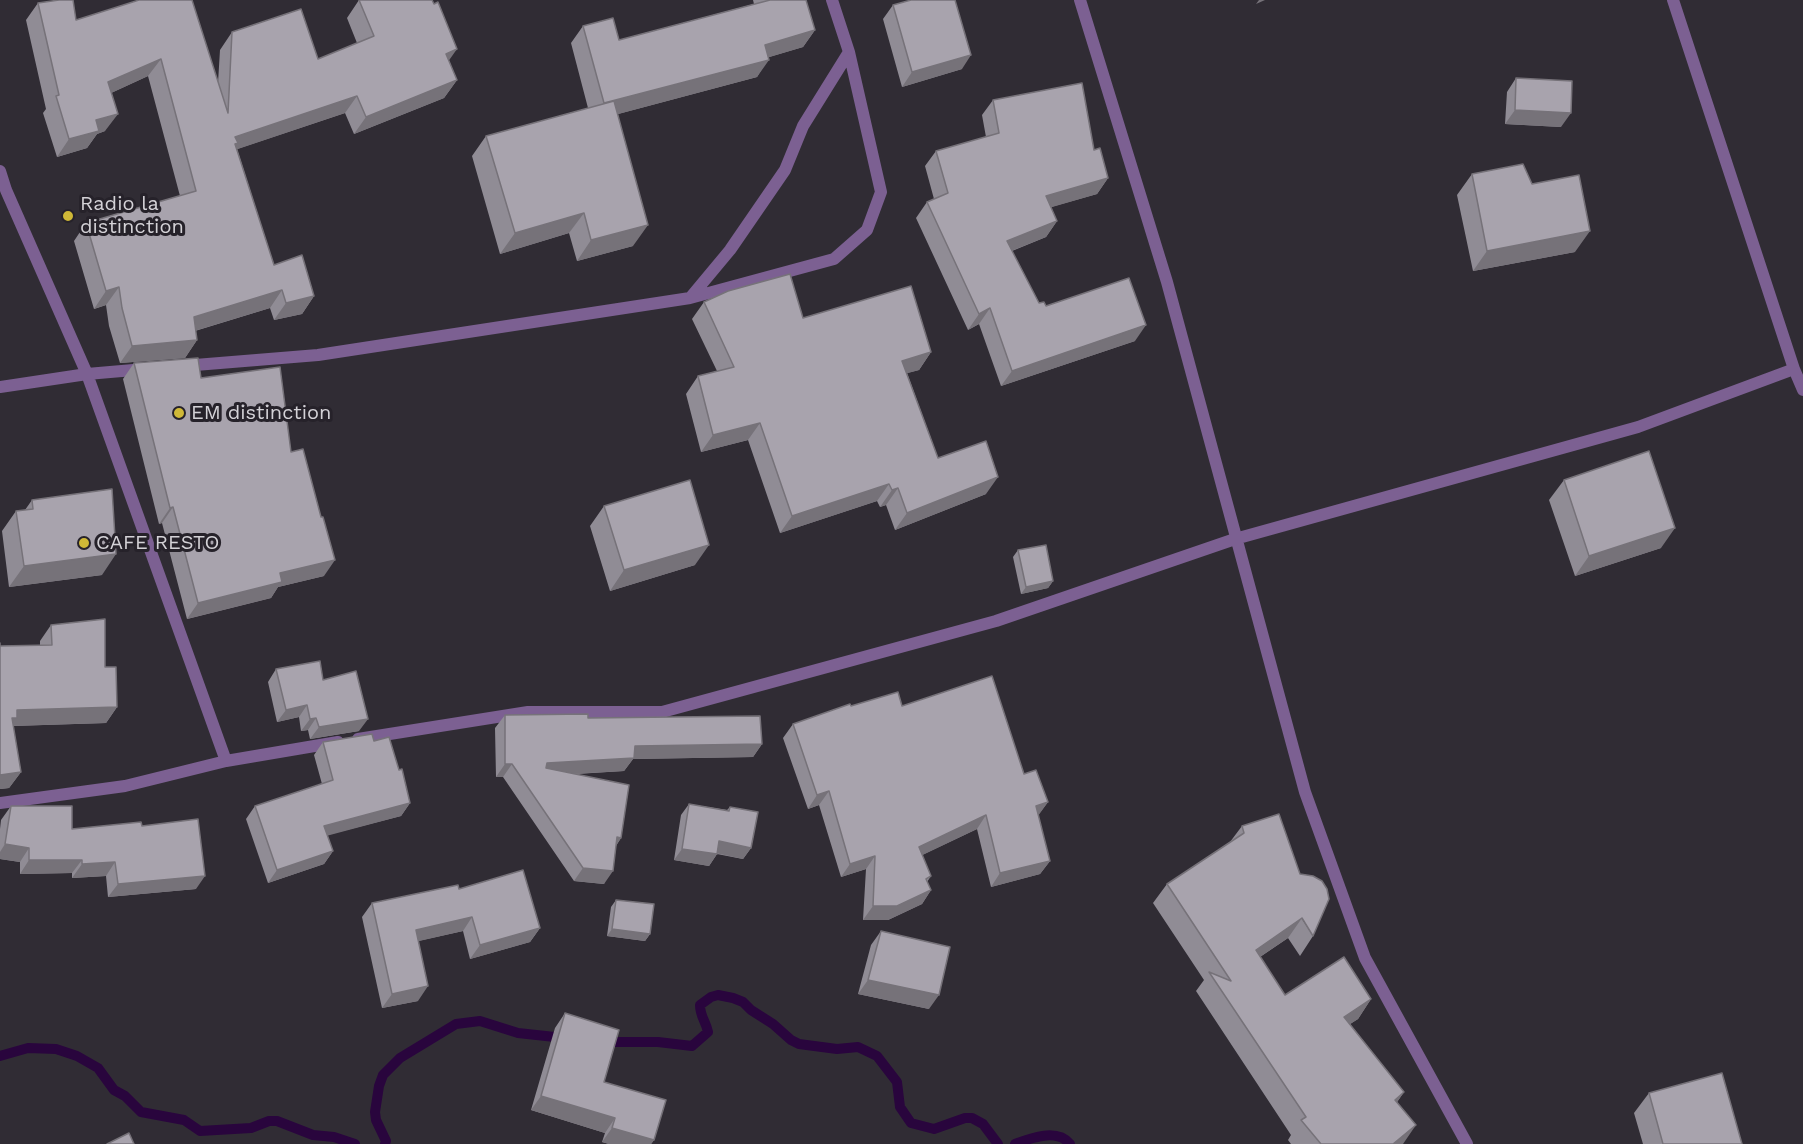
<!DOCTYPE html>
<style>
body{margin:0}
canvas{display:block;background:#302c34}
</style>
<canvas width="1803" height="1144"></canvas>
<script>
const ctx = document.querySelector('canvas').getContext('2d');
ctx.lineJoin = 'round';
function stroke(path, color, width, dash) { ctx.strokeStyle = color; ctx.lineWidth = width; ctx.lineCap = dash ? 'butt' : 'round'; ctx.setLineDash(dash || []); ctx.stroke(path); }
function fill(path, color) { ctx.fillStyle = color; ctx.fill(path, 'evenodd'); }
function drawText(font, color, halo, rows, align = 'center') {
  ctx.font = font + ' "Work Sans",sans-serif'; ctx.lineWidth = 6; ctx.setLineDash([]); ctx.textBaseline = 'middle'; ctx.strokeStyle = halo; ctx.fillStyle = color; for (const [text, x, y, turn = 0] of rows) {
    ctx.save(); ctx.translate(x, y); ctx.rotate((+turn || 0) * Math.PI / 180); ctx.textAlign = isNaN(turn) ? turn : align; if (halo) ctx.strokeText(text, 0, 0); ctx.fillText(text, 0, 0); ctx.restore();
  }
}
stroke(new Path2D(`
 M603,1042H658L692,1046L708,1032C706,1021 700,1017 700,1005L711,997L718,995L733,998L743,1002L751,1010L773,1024L791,1040L799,1044L837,1049L858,1047L877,1056L897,1082L900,1107L911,1123L934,1129L965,1118H972L983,1124L998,1144
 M0,1056L28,1048L56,1049L77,1056L98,1068L114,1090L125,1096L141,1112L184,1120L200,1131L251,1128L269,1121H277L313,1135L334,1137L355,1144
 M385,1144L386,1141L376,1120L375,1112L379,1086L383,1075L400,1058L456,1024L480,1021L518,1033L564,1038
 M1015,1144C1031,1138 1057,1128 1070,1144`), '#29053d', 10);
stroke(new Path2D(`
 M1080,0L1167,282L1305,792L1365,958L1467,1144
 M1673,0L1794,369L1803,390
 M0,171L6,190L87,374L226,761
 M690,298L730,250L785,170L803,126L849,52
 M183,366L318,355L690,298L834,259L867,230L881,192L849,52L832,0
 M0,387L87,374L145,369
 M358,739L528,712H662L996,621L1235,539L1638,427L1794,369
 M0,803L125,786L226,761L338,742`), '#7c6092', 12);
fill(new Path2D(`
 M359,0L449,61L457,80L444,98L354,134L345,113L237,149L274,265L314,296L302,314L274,320L270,308L195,331L197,340L185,358L120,363L109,326L106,305L94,309L74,241L86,223L180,196L148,76L111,93L105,131L97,134L87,148L57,157L43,113L46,109L26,20L38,3L218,83L220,50L232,32L318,59L357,43L347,18Z
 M753,0H806L815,30L803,47L769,57L757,77L618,114L633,246L577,261L569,233L500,254L472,156L486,136L588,108L571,43L583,26L619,40L754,4Z
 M893,5L962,69L902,87L883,19Z
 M1516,78L1561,127L1505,124L1507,92Z
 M993,100L1094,150L1108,178L1097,194L1051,207L1057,221L1046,237L1012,251L1039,303L1135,341L1001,386L979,324L968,330L916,218L927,202L934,199L925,166L936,151L986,137L982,115Z
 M1472,174L1532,184L1575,252L1473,271L1457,195Z
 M704,302L803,318L931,352L919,370L907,373L938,458L986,494L895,530L886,505L880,507L877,501L780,533L748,440L701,452L686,394L698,376L717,371L692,319Z
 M134,363L201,378L291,452L324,576L278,587L271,598L187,619L162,523L159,524L123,379Z
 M1564,480L1661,548L1575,576L1549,500Z
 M32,500L102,575L9,587L2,531L16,511L25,510Z
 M604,506L695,565L610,591L590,526Z
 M1018,550L1053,581L1048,588L1021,594L1013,557Z
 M51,625L105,667L117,707L106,723L13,726L21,772L9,788L0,789V643V646L40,645V641Z
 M276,669L323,680L359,731L310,739L308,730L301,731L299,717L277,722L268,682Z
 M851,706H902L1024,774L1048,802L1038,815L1050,861L1040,874L991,887L977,829L922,855L931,876L927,882L931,890L922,904L888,920H863L866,869L841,877L819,805L808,809L783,738L793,724Z
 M505,715L588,718L762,744L753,757L633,759L624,771L576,774L621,838L616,846L604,884L574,881L503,777H496L495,728Z
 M374,741L410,803L401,816L327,835L333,851L324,864L268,883L246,819L255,806L322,784L314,755L323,742Z
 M689,804L727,810L730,807L751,848L743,859L717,854L709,866L674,860L681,815Z
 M11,806L72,829L142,826L196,889L108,897L106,876L72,878V873L20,874V862L0,859V829L1,820Z
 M1242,826L1313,936L1300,956L1288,938L1260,957L1285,995L1371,999L1358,1019L1350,1024L1404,1092L1397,1102L1403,1144H1291L1288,1140L1291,1135L1196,991L1204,980L1153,903L1167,884L1230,842Z
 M459,889L540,928L530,942L470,959L463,931L418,941V1001L382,1008L362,917L372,903Z
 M616,900L650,934L645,941L607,936L611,907Z
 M881,931L929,1009L858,994L871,945Z
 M565,1013L604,1082L654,1140L651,1144H609L602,1142L605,1133L531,1110L555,1028Z
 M1649,1093L1742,1144H1643L1634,1113Z`), '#908c95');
fill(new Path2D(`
 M1259,0H1265L1256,4Z
 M815,30L803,47L753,62L765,45Z
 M457,49L445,66L446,54Z
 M971,55L962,69L902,87L912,72Z
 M161,59L148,76L96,100L108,82Z
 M769,60L757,77L592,121L604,103Z
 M457,80L444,98L354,134L366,117Z
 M357,96L345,113L232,151L235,137Z
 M1515,110L1571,113L1561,127L1505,124Z
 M118,114L105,131L97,134L87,148L57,157L69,139L96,120Z
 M1108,178L1097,194L1035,212L1046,196Z
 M584,213L569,233L500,254L515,233Z
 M1057,221L1046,237L996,257L1007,241Z
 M648,225L633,246L577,261L591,240Z
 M1590,231L1575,252L1473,271L1487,251Z
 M119,287L106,305L94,309L106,291Z
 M282,290L270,308L181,335L194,317Z
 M314,296L302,314L274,320L286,303Z
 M990,308L979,324L968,330L979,314Z
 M1146,325L1135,341L1001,386L1012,371Z
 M197,340L185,358L120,363L132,346Z
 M931,352L919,370L890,378L902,361Z
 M760,423L748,440L701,452L713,435Z
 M998,477L986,494L895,530L907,513Z
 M889,484L877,501L780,533L792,516Z
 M898,488L886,505L880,507L892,490Z
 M173,507L162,523L159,524L170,508Z
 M1675,528L1661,548L1575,576L1589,556Z
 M709,545L695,565L610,591L624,570Z
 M116,554L102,575L9,587L24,566Z
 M335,560L324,576L278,587L271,598L187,619L198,603L280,573Z
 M1053,581L1048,588L1021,594L1026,587Z
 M307,705L299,717L277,722L286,710Z
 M117,707L106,723L11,726L1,734L17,710Z
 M316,718L308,730L301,731L310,719Z
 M368,719L359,731L310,739L319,727Z
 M762,744L753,757L633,759L624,771L537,776L547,763L635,746Z
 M505,764H512L503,777H496Z
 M21,772L9,788L0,789V775Z
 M829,791L819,805L808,809L817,795Z
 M1048,802L1038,816L1036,806Z
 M410,803L401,816L315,839L324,826Z
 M986,815L977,829L910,861L919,847Z
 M617,837L621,838L612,851Z
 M719,841L751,848L743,859L711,852Z
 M5,844L29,848L20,862L0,859V852Z
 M682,849L717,854L709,866L674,860Z
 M333,851L324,864L268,883L277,870Z
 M875,856L866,869L841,877L850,864Z
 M29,860H82L72,873L20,874Z
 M1050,861L1040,874L991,887L1000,873Z
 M115,862L106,876L72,878L82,864Z
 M583,868L613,871L604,884L574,881Z
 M205,876L196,889L108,897L118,884Z
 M931,890L922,904L888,920H863L873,906Z
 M472,917L463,931L406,944L416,930Z
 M1302,918L1288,938L1242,969L1256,950Z
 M540,928L530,942L470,959L480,945Z
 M612,929L650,934L645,941L607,936Z
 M868,980L939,995L929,1009L858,994Z
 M428,986L418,1001L382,1008L392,994Z
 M1371,999L1358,1019L1330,1037L1344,1017Z
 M1404,1092L1391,1111L1395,1100Z
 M541,1096L615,1118L605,1133L531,1110Z
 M1416,1125L1403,1144H1393Z
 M612,1128L654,1140L651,1144H609L602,1142Z`), '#767279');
const building = new Path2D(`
 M59,0H73L76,20L139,0H192L228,113L232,32L301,9L318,59L374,36L359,0H432L434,4L438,2L457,49L446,54L457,80L366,117L357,96L235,137L238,143L235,144L274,265L302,255L314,296L286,303L282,290L194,317L197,340L132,346L122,308L119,287L106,291L86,223L196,191L161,59L108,82L118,114L96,120L99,131L69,139L56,96L59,95L38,3Z
 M770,0H806L815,30L765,45L769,60L604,103L583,26L613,18L619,40Z
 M911,0H955L971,55L912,72L893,5Z
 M1516,78L1572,81L1571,113L1515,110Z
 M1082,83L1094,150L1100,148L1108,178L1046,196L1057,221L1007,241L1039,303L1044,302L1046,306L1129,278L1146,325L1012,371L990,308L979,314L927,202L948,193L936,151L999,133L993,100Z
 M614,101L648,225L591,240L584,213L515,233L486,136Z
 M1523,164L1532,184L1579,175L1590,231L1487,251L1472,174Z
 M790,274L803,318L911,286L931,352L902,361L938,458L986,441L998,477L907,513L898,488L892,490L889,484L792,516L760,423L713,435L698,376L734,367L704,302L728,291Z
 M198,358L201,378L280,367L291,452L303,449L321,517H323L335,560L280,573L282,582L198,603L173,507L170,508L134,363Z
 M1649,451L1675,528L1589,556L1564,480Z
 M690,480L709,545L624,570L604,506Z
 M112,489L116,554L24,566L16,511L33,509L32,500Z
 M1046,545L1053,581L1026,587L1018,550Z
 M105,619V667H116L117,707L17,710V718H12L21,772L0,775V643V646L52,645L51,625Z
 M320,661L323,680L356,671L368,719L319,727L316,718L310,719L307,705L286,710L276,669Z
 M992,676L1024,774L1036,770L1048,802L1036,806L1050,861L1000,873L986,815L919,847L931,876L926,879L931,890L897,906H873L875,856L850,864L829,791L817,795L793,724L850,704L851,706L898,692L902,706Z
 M588,714V718L760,716L762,744L635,746L634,758L547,763L546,768L629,785L621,838L617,837L613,871L583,868L512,764H505V715Z
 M372,734L374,741L389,737L399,770L402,769L410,803L324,826L333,851L277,870L255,806L333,780L323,742Z
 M689,804L729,811L730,807L758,812L751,848L719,841L717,854L682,849Z
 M11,806H72V829L141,822L142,826L198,819L205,876L118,884L115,862L82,864V860H29V848L5,844Z
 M1279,814L1300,874L1313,876L1322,881L1327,889L1329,899L1313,936L1302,918L1256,950L1285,995L1344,957L1371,999L1344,1017L1404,1092L1395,1100L1416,1125L1393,1144H1321L1301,1120L1306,1117L1209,972L1231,981L1167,884L1244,833L1242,826Z
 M523,870L540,928L480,945L472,917L416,930L428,986L392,994L372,903L458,885L459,889Z
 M616,900L654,904L650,934L612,929Z
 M881,931L950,947L939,995L868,980Z
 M565,1013L619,1030L604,1082L666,1100L654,1140L612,1128L615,1118L541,1096Z
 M1722,1073L1742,1144H1663L1649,1093Z
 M129,1133L134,1144H107Z`);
fill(building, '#a8a3ad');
stroke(building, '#767279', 1.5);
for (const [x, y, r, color] of [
 [68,216,6,"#cfb837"],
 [179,413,6,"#cfb837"],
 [84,543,6,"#cfb837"]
]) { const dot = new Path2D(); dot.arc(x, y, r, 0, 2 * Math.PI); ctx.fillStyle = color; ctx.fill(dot); stroke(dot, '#26222a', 2); }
drawText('20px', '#d4d2d7', '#26222a', [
 ["Radio la",80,204],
 ["distinction",80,227],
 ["EM distinction",191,413],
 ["CAFE RESTO",96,543]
], 'left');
</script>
